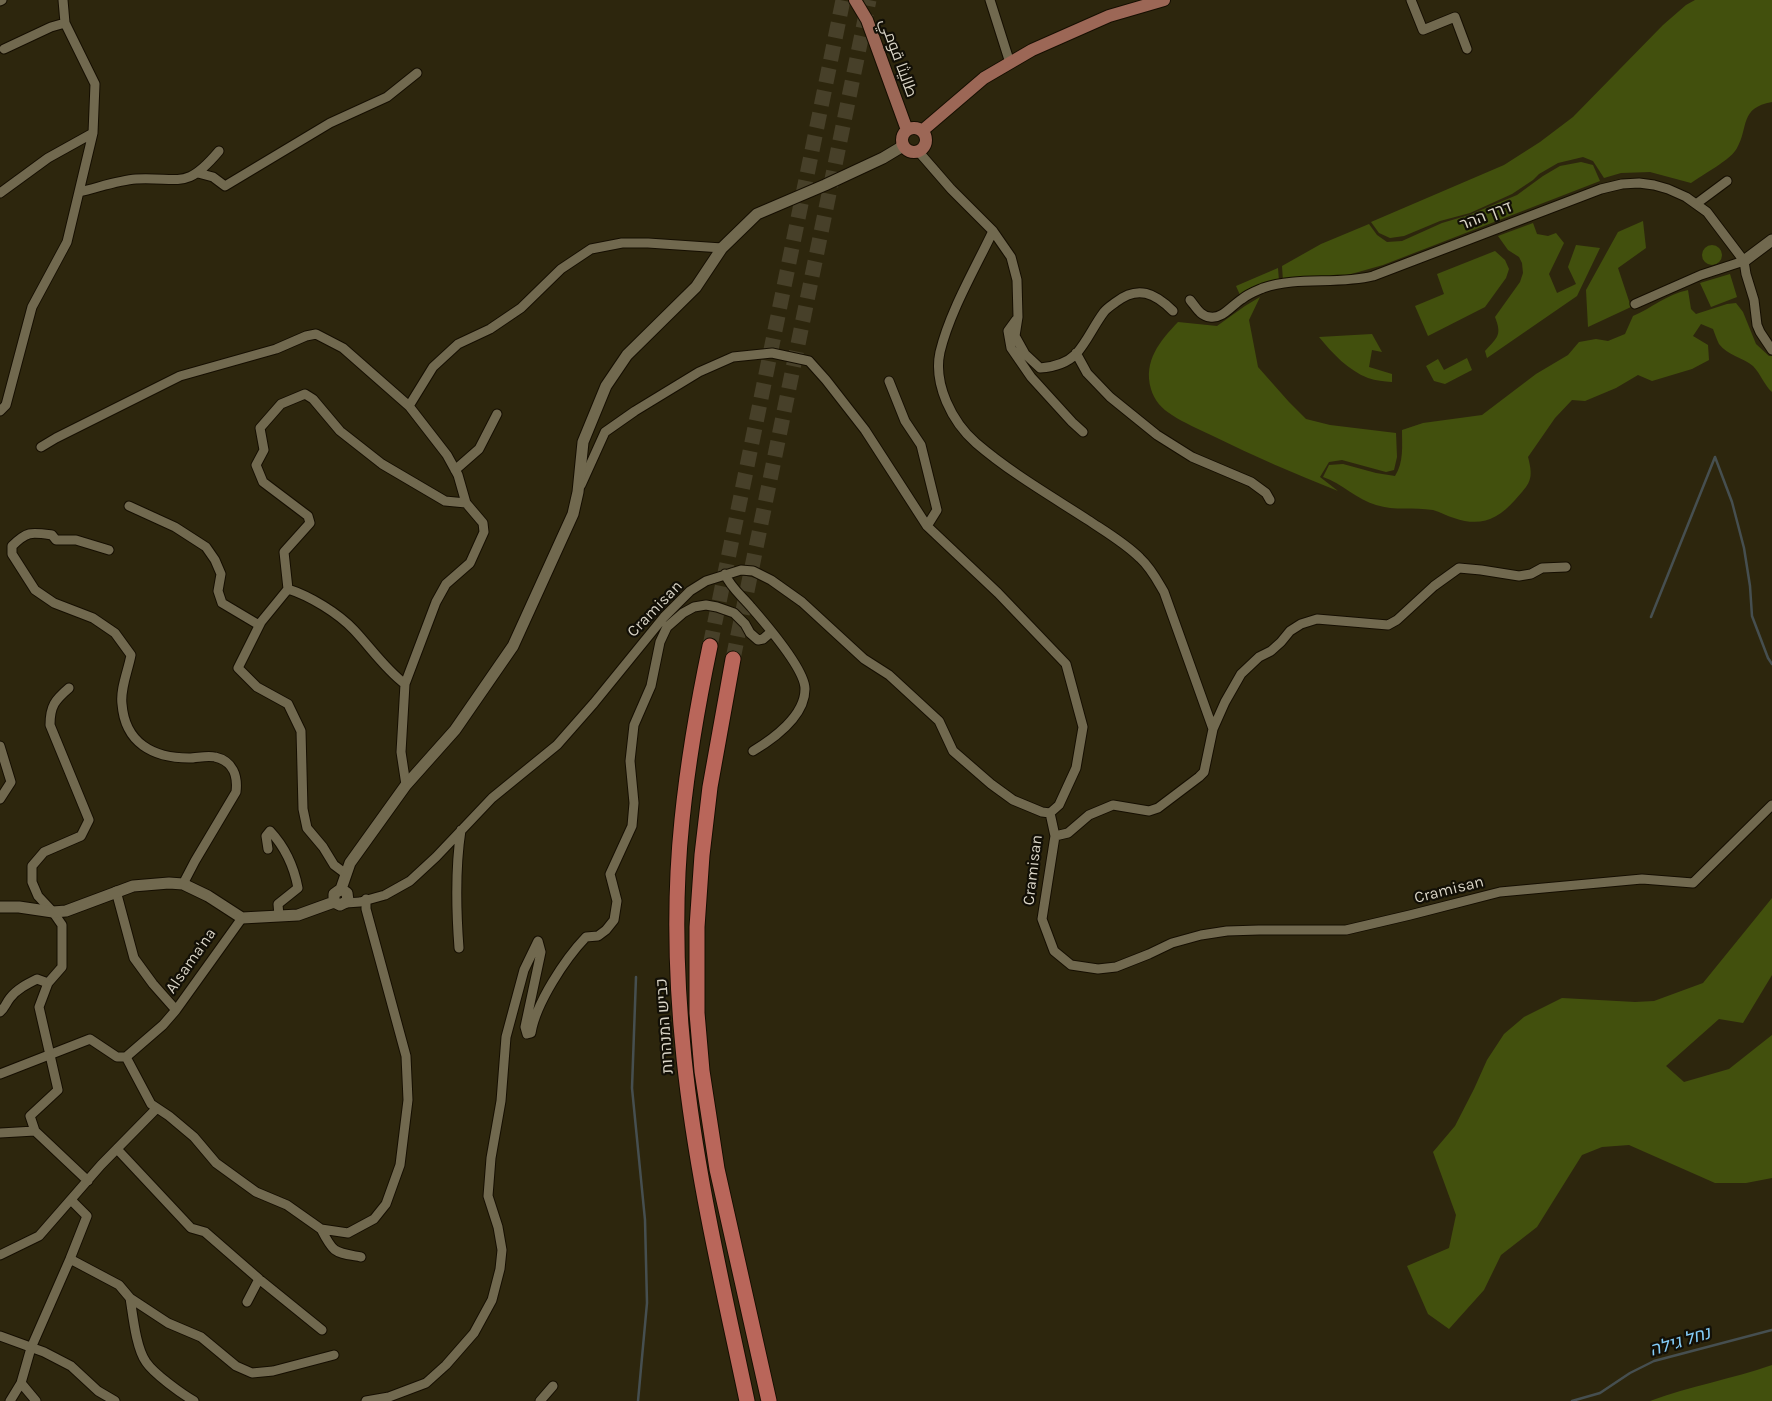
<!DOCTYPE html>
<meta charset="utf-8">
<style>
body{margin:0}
canvas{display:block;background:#2d260d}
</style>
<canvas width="1772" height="1401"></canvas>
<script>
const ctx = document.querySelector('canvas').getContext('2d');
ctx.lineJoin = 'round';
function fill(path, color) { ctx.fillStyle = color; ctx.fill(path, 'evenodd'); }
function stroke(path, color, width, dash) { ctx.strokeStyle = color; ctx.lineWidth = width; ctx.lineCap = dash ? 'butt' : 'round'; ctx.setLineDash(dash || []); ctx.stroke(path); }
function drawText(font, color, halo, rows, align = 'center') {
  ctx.font = font + ' Karla,Cairo,Heebo,sans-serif'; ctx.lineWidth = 4.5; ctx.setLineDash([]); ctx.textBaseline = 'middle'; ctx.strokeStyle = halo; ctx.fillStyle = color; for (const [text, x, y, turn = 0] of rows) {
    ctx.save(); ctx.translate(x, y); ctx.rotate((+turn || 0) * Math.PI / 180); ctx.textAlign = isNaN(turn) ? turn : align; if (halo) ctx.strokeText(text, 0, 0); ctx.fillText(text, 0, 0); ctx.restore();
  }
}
fill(new Path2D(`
 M1695,0H1772V102C1739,108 1749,127 1737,148C1732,159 1702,175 1691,183L1650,172L1621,173L1604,178L1593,161L1583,157L1558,163L1539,174L1533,180L1512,194L1470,213L1440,221L1404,236L1390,238L1379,233L1371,222L1504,165L1540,142L1573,117L1663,25L1686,5Z
 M1581,162L1593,165L1600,181L1383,265L1330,280L1283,281L1282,266L1321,244L1369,224L1377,235L1387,242L1402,241L1442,223L1469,215L1517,195L1543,176L1560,166Z
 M1643,221L1646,248L1618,268L1631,307L1588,327L1586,290L1618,232Z
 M1533,223L1537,234L1548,236L1556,233L1564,243L1549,274L1557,293L1576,284L1568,267L1576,245L1600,248L1577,296L1487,358L1485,351C1498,337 1502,335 1495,317L1520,282L1523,273L1522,263L1519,257L1508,250L1498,236Z
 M1702 255a10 10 0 1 1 20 0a10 10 0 1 1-20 0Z
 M1495,251L1505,260L1509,269L1506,278L1485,307L1428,336L1415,306L1444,294L1437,274Z
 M1278,268L1279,281L1240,295L1236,286Z
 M1730,274L1737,297L1711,307L1700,283Z
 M1688,290L1691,309L1696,314L1727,304L1736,303L1743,312L1756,344L1769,356H1772V392C1764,385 1761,374 1753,366C1744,358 1727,355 1719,344C1717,340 1715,334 1713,329L1701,324L1693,336L1708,345L1709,360L1692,369L1652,381L1638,375L1616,388L1585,401L1572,400L1555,418L1528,457C1534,480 1530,483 1515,500C1497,520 1480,527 1454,518C1447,516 1440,512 1433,510C1414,507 1395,511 1376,505C1357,500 1342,483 1323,477L1329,465L1343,464L1376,473L1395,476C1404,462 1402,446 1402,430L1423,423L1482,415L1536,374L1568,355L1579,342L1596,339L1608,341L1625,334L1633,316C1652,308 1667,294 1688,290Z
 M1260,297L1249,320L1258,367L1289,402L1306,419L1330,425L1396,433L1397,457L1394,470L1386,472L1342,460L1329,462L1320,477L1338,491C1295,474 1254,456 1213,436C1199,429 1184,423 1172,415C1162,409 1154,400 1151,389C1143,361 1160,341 1178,322L1217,326L1245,306Z
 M1372,334L1382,352L1372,350L1369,367L1392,374V382C1384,381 1376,381 1368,378C1348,370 1333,354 1319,337Z
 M1467,358L1472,370L1445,384L1434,381L1426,366L1438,359L1444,370Z
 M1772,898V975L1743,1023L1719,1019L1666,1066L1684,1082L1729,1069L1772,1035V1178L1746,1183H1715L1629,1145L1602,1147L1582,1155L1537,1227L1501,1255L1484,1290L1449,1329L1428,1314L1407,1266L1449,1248L1456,1215L1433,1152L1455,1126L1474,1089L1487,1060L1504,1034L1524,1017L1562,998L1635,1002L1654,1001L1703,983Z
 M1772,1365V1401H1650C1690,1386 1732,1379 1772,1365Z`), '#42500d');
stroke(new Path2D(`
 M1651,617L1715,457L1732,502L1744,548L1750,586L1752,616L1768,658L1772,664
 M636,977L632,1088L645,1220L647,1303L638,1401
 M1572,1401L1600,1393L1630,1373L1654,1361L1772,1330`), '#464f50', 2.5);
stroke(new Path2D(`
 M710,646L843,0
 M733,659L869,0`), '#474029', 15, [15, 8]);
const street = new Path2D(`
 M990,0L1010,63
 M1411,0L1423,30L1455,17L1467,49
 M0,1L2,0
 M4,49L51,27L65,23
 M918,151L951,189L993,231L1011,257L1017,280L1018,317L1015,336L1025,354L1040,368C1054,367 1066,364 1076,354C1087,342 1094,325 1104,312C1107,308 1112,305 1116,302C1138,285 1155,293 1173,311
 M198,173L213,177L225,186L330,123L387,97L417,73
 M79,192C97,188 119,180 136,179C182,177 186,190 219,151
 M0,193L48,158L93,133
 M1696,204L1727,181
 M993,231C975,269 950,311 940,352C933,384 952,422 976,443C1011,473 1051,496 1088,520C1106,532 1125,543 1140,558C1151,568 1157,580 1164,592L1213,729
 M1190,300C1196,307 1200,316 1210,317C1223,319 1232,305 1242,299C1248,294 1256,291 1263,288C1297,276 1337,285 1373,276L1601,189L1622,184L1639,183L1654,185L1668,189L1686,197L1707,212L1744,261L1746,274L1754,300L1757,325L1760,332L1772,350
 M1635,304L1701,275L1744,261
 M1016,320L1008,331L1011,348L1031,377L1072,422L1083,432
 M1076,353L1087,373L1110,397L1157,435L1192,457L1251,482L1266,493L1270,500
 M889,381L905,421L921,445L937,510L927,526
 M409,406L433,367L458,344L490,329L521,308L561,269L591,249L622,243H648L722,248
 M0,411L6,405L32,307L67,242L93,133L95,84L65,23L63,0
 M41,447L56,438L180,376L276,349L306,336L316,334L343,348L409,406L447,455L458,475L466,503L483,523L484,532L470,563L446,584L436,602L405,684L401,752L406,785
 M455,470L479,449L497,414
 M581,485L605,432L635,411L699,372L733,357L772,353L809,361L826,380L865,430L927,526L998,593L1066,664L1083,727L1076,768L1059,805L1050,813
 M129,506L175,527L206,547L215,560L221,574L218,591L222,603L259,625
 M109,550L76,540H56L52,535C31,532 27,531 12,546V554L35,590L54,603L93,618L115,633L131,655C128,671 120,689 122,704C125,743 153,758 189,758C197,758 207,755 215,757C233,761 238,776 236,792L195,861L183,884
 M725,574C730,587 742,596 751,607C765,623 805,669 805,689C805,716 773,739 753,751
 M288,589C310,596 338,613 354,630C371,648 385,669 405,684
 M0,746L11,782L0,799
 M1055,836L1068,833L1089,815L1113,805L1149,811L1158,808L1199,777L1204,772L1213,729L1225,702L1241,674L1259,657L1271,651L1281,642L1290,631L1301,624L1317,619L1388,625L1397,620L1434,586L1459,568L1481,570L1519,576L1531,574L1542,568L1566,567
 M268,849L266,836L270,831C284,846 294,867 298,888L278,904L279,916
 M346,874L334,865L323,847L307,828L303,809L301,731L288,704L257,687L238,668L261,622L288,589L284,552L310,523L308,516L263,482L256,465L264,450L260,428L281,404L305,394L313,399L340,431L382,464L445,501L466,503
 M116,891L134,958L153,984L176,1010L242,918
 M346,903L360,902L385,895L410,881L436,857L492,798L557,745L594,703L664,617L690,591L706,581L741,570L753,571L771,580L802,602L864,659L889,675L939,721L953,751L991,784L1013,800L1042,812L1050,813L1055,836L1042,919L1054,951L1071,965L1098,969L1116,967L1149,954L1172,943L1201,935L1227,931L1259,930H1346L1410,915L1500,892L1642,879L1693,883L1772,805
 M459,948C456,908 455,869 461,830
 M176,1010L163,1025L126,1057L151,1104L169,1116L194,1137L216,1163L256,1192L287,1205L321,1229L348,1233L374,1219L386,1204L400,1165L408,1100L406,1056L366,909V899
 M0,1012C5,1008 6,1003 10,998C17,989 27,984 37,979L48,983
 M0,1074L90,1039L117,1057H126
 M35,1131L88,1181
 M0,1133L35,1131L30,1116L58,1090L39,1007L48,983L62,967V925L53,912L38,896L32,882V866L44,852L81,836L89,820L50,725C50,706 55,700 69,688
 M117,1149L191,1228L205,1232L259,1279L322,1330
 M321,1229C334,1254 334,1252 361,1257
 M0,1255L39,1236L101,1165L156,1109
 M70,1259L119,1285L130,1298L168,1323L201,1337L236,1366L252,1373L273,1371L334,1355
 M130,1298C133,1316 136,1348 146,1362C154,1374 182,1394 194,1401
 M247,1302L259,1279
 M0,1336L44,1352L71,1366L98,1391L115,1401
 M10,1401L21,1383
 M36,1401L21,1383L31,1348L70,1259L87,1216L71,1200
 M366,1401L389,1397L426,1383L446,1365L474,1333L492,1300L500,1269L502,1250L498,1227L488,1196L491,1158L501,1101L506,1037L524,970L538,941L541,952L525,1027L527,1034L531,1033C536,1003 565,959 586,937L598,936L606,930L614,920L617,901L610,874L632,826L634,803L630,761L634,725L651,686L660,642L667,627L683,613L694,607L706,605L717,607L734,613L745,624L750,633L758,640L763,639L771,632
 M540,1401L553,1386`);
const secondary = new Path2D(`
 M1744,261L1772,240
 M334,902V894L341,889L350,863L406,785L455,730L513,646L573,514L578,492L583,442L606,386L627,355L696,287L722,248L757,214L825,185L883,158L903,146
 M334,902L340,905L348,901L347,893L341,889
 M0,907H19L53,912L66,911L133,886L169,883L183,884L208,896L242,918L298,915L334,902`);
const primary = new Path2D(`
 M855,0L867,20L907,130
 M902 140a12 12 0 1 1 24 0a12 12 0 1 1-24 0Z
 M922,131L984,78L1032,50L1109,16L1164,0`);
const highway = new Path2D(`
 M710,646C698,703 688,761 682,820C674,897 676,981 684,1058C696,1174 723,1287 747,1401
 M733,659L710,787L702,855L697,927V1013L702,1071L717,1169L769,1401`);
stroke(street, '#150e00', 11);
stroke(secondary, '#150e00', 13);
stroke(primary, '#150e00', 14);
stroke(highway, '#150e00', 17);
stroke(street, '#71694f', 9);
stroke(secondary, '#71694f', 11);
stroke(primary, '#9c6756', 12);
stroke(highway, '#b9665a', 15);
drawText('16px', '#d8d3c5', '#120f06', [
 ["طاليثا قومي",898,58,70],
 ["דרך ההר",1486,216,-21],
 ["Cramisan",655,609,-46],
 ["Cramisan",1033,870,-83],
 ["Cramisan",1449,890,-14],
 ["Alsama'na",191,961,-55],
 ["כביש המנהרות",665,1026,-94]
]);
drawText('italic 18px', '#84ccf8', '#120f06', [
 ["נחל גילה",1680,1342,-17]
]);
</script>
